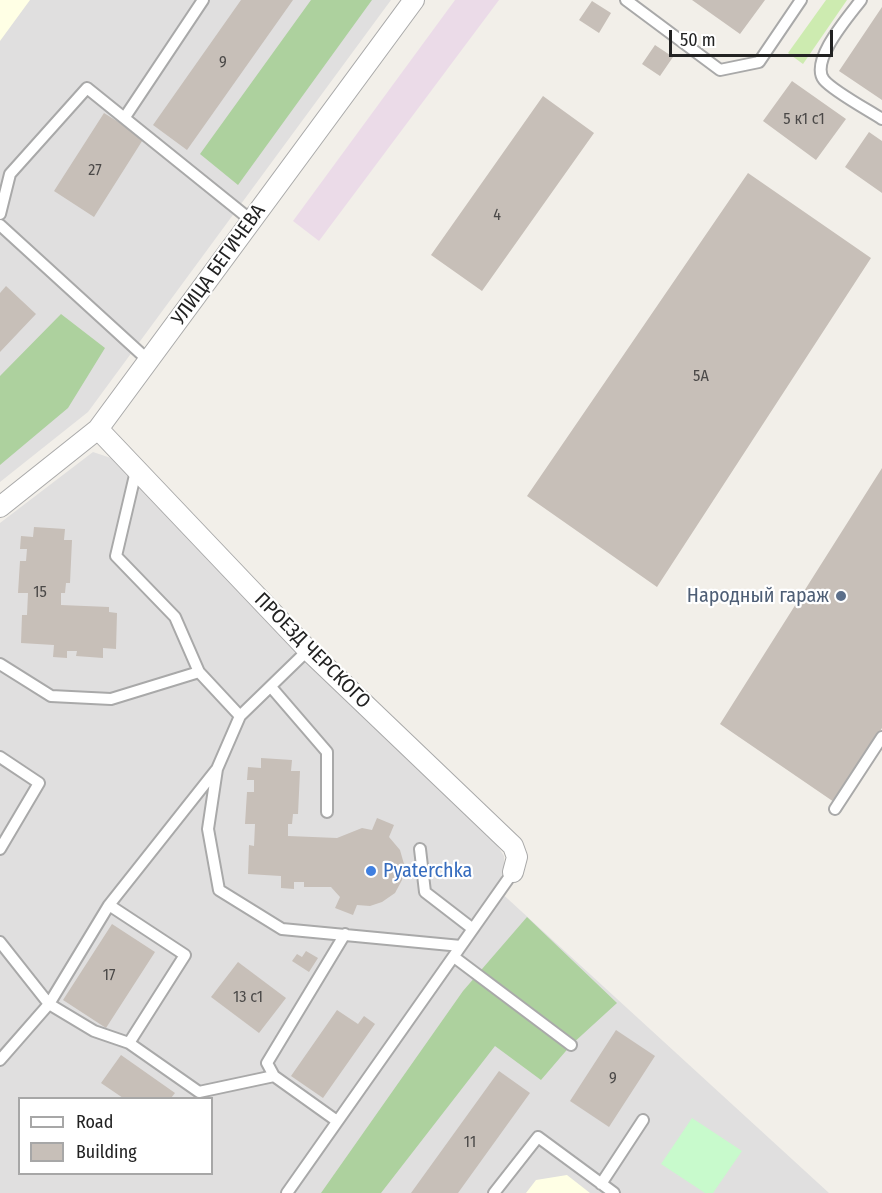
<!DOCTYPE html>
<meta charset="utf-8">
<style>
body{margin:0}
#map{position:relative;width:882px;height:1193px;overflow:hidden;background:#f2efe9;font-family:"Fira Sans Condensed",sans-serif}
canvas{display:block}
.legend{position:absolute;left:18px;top:1097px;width:195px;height:78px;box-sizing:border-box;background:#fff;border:2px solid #a7a7a7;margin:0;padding:8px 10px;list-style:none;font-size:18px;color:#222}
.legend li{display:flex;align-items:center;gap:12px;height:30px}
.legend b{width:30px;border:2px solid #a7a7a7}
.scale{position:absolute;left:669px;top:30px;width:164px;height:27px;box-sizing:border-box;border:3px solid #222;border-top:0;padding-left:8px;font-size:18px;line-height:21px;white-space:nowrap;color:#222;-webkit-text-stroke:4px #fff;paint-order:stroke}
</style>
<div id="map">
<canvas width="882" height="1193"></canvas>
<ul class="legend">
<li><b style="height:8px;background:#fff"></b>Road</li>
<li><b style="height:16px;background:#c7bfb8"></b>Building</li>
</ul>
<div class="scale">50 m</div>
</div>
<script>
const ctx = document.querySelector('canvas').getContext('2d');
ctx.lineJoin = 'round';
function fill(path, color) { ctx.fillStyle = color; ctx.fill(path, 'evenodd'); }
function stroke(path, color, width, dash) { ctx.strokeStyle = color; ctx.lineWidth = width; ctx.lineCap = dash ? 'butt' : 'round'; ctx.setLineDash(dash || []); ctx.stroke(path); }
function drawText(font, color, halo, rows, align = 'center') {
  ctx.font = font + ' "Fira Sans Condensed",sans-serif'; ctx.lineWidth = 4.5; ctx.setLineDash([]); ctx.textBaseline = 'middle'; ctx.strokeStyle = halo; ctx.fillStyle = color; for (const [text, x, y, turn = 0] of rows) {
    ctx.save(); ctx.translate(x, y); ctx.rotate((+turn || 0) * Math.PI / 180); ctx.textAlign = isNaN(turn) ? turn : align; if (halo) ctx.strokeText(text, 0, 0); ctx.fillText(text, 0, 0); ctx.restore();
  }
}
fill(new Path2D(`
 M0,0H391L88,412L0,482Z
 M93,452L114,459L300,655L497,845L504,856V869L497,889L829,1193H0V523ZM20,1098H212V1174H20Z`), '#e0dfdf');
fill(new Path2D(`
 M455,0H499L319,241L293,221Z`), '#ebdbe8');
fill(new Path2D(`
 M0,0H30L0,41Z
 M567,1175L590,1193H526L536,1180Z`), '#ffffe5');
fill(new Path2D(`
 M826,0H847L803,64L788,53Z`), '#cdebb0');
fill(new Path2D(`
 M311,0H372L238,185L200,154Z
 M61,314L105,348L68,408L0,465V376Z
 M527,917L617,1003L571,1045L541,1080L495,1046L381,1193H321L463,991Z`), '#add19e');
fill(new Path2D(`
 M692,1118L742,1151L713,1193H705L661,1164Z`), '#c8facc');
fill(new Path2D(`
 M241,0H293L187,150L153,125Z
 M692,0H765L740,34Z
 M592,1L611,13L599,33L579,20Z
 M882,7V100L839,71Z
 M655,45L673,57L660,76L642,64Z
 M792,81L846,119L816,160L763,121Z
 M543,96L594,133L482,291L431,255Z
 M104,113L144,138L94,217L54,191Z
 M869,132L882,141V193L845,167Z
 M748,173L871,258L657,587L527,496Z
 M6,286L36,314L0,352V293Z
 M882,468V728L834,802L720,724Z
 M34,527L65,529L64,540H72L70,583H66L65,593H61V605L109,607V612L117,613L116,649L103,648V658L76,656L77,651H67V658L53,657L54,645L21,643L22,615H27L28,593H18L20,561H26L27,549H20L21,536L33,537Z
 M261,758L292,760L291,771H300L298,814H293L292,824H288V836L337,838L362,828L372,830L377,818L394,825L389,837L400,850L404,864L402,880L395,893L382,902L370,906L357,905L353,915L335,908L340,897L331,887H304V882H294V889L281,888V876L248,874L249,845L254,846L255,824H245L247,792H254V780H247L248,767L261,768Z
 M112,924L155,952L106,1028L63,1000Z
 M306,951L318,958L309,972L292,961L297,954L302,957Z
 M238,962L286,998L259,1033L211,997Z
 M337,1010L358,1024L364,1016L375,1024L323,1098L291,1076Z
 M616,1030L655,1056L609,1127L570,1101Z
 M121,1055L175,1093L171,1098H123L101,1083Z
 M499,1071L530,1093L458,1193H411Z`), '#c7bfb8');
const lane = new Path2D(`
 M626,0L720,70L759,62L801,0
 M861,0C849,16 809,61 824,80C833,91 868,110 882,119
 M125,117L203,0
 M0,214L10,174L87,88L252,221
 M0,225L149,361
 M136,471L116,556L175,617L199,672
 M308,650L240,716L217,769L208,829L219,890L282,929L461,946
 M0,664L51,696L111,699L199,672L240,716
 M271,687L327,752V812
 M0,757L39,783L0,849
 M835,809L882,737
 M420,849L425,892L473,929
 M109,905L185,955L129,1043
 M0,942L49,1004L94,1031L129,1043L199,1092L274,1076L337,1121
 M454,957L571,1045
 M0,1060L49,1004L109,905L216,770
 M274,1076L267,1063L345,934
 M601,1184L643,1120
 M287,1193L513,872
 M494,1193L538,1137L614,1193`);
const street = new Path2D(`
 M98,429L308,650L513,846L517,857L513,872
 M0,507L98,429L414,0`);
stroke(lane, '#a9a9a9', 14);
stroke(street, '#a9a9a9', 22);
stroke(lane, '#fff', 10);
stroke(street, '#fff', 20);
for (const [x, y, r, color] of [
 [841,596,6,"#5c6f8a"],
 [371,871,6,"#3f7fe0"]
]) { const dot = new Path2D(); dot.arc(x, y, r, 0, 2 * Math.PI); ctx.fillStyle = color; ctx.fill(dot); stroke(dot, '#fff', 2); }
drawText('16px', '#4b4948', null, [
 ["9",223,63],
 ["5 к1 с1",804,120],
 ["27",95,171],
 ["4",497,216],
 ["5A",701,377],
 ["15",40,593],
 ["17",109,976],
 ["13 с1",248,998],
 ["9",613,1079],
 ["11",470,1143]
]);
drawText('20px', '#222', '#fff', [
 ["УЛИЦА БЕГИЧЕВА",219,265,-54],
 ["ПРОЕЗД ЧЕРСКОГО",312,651,45]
]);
drawText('20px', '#4e5e75', '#fff', [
 ["Народный гараж",829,596]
], 'right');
drawText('20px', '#366cbe', '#fff', [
 ["Pyaterchka",383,871]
], 'left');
</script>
